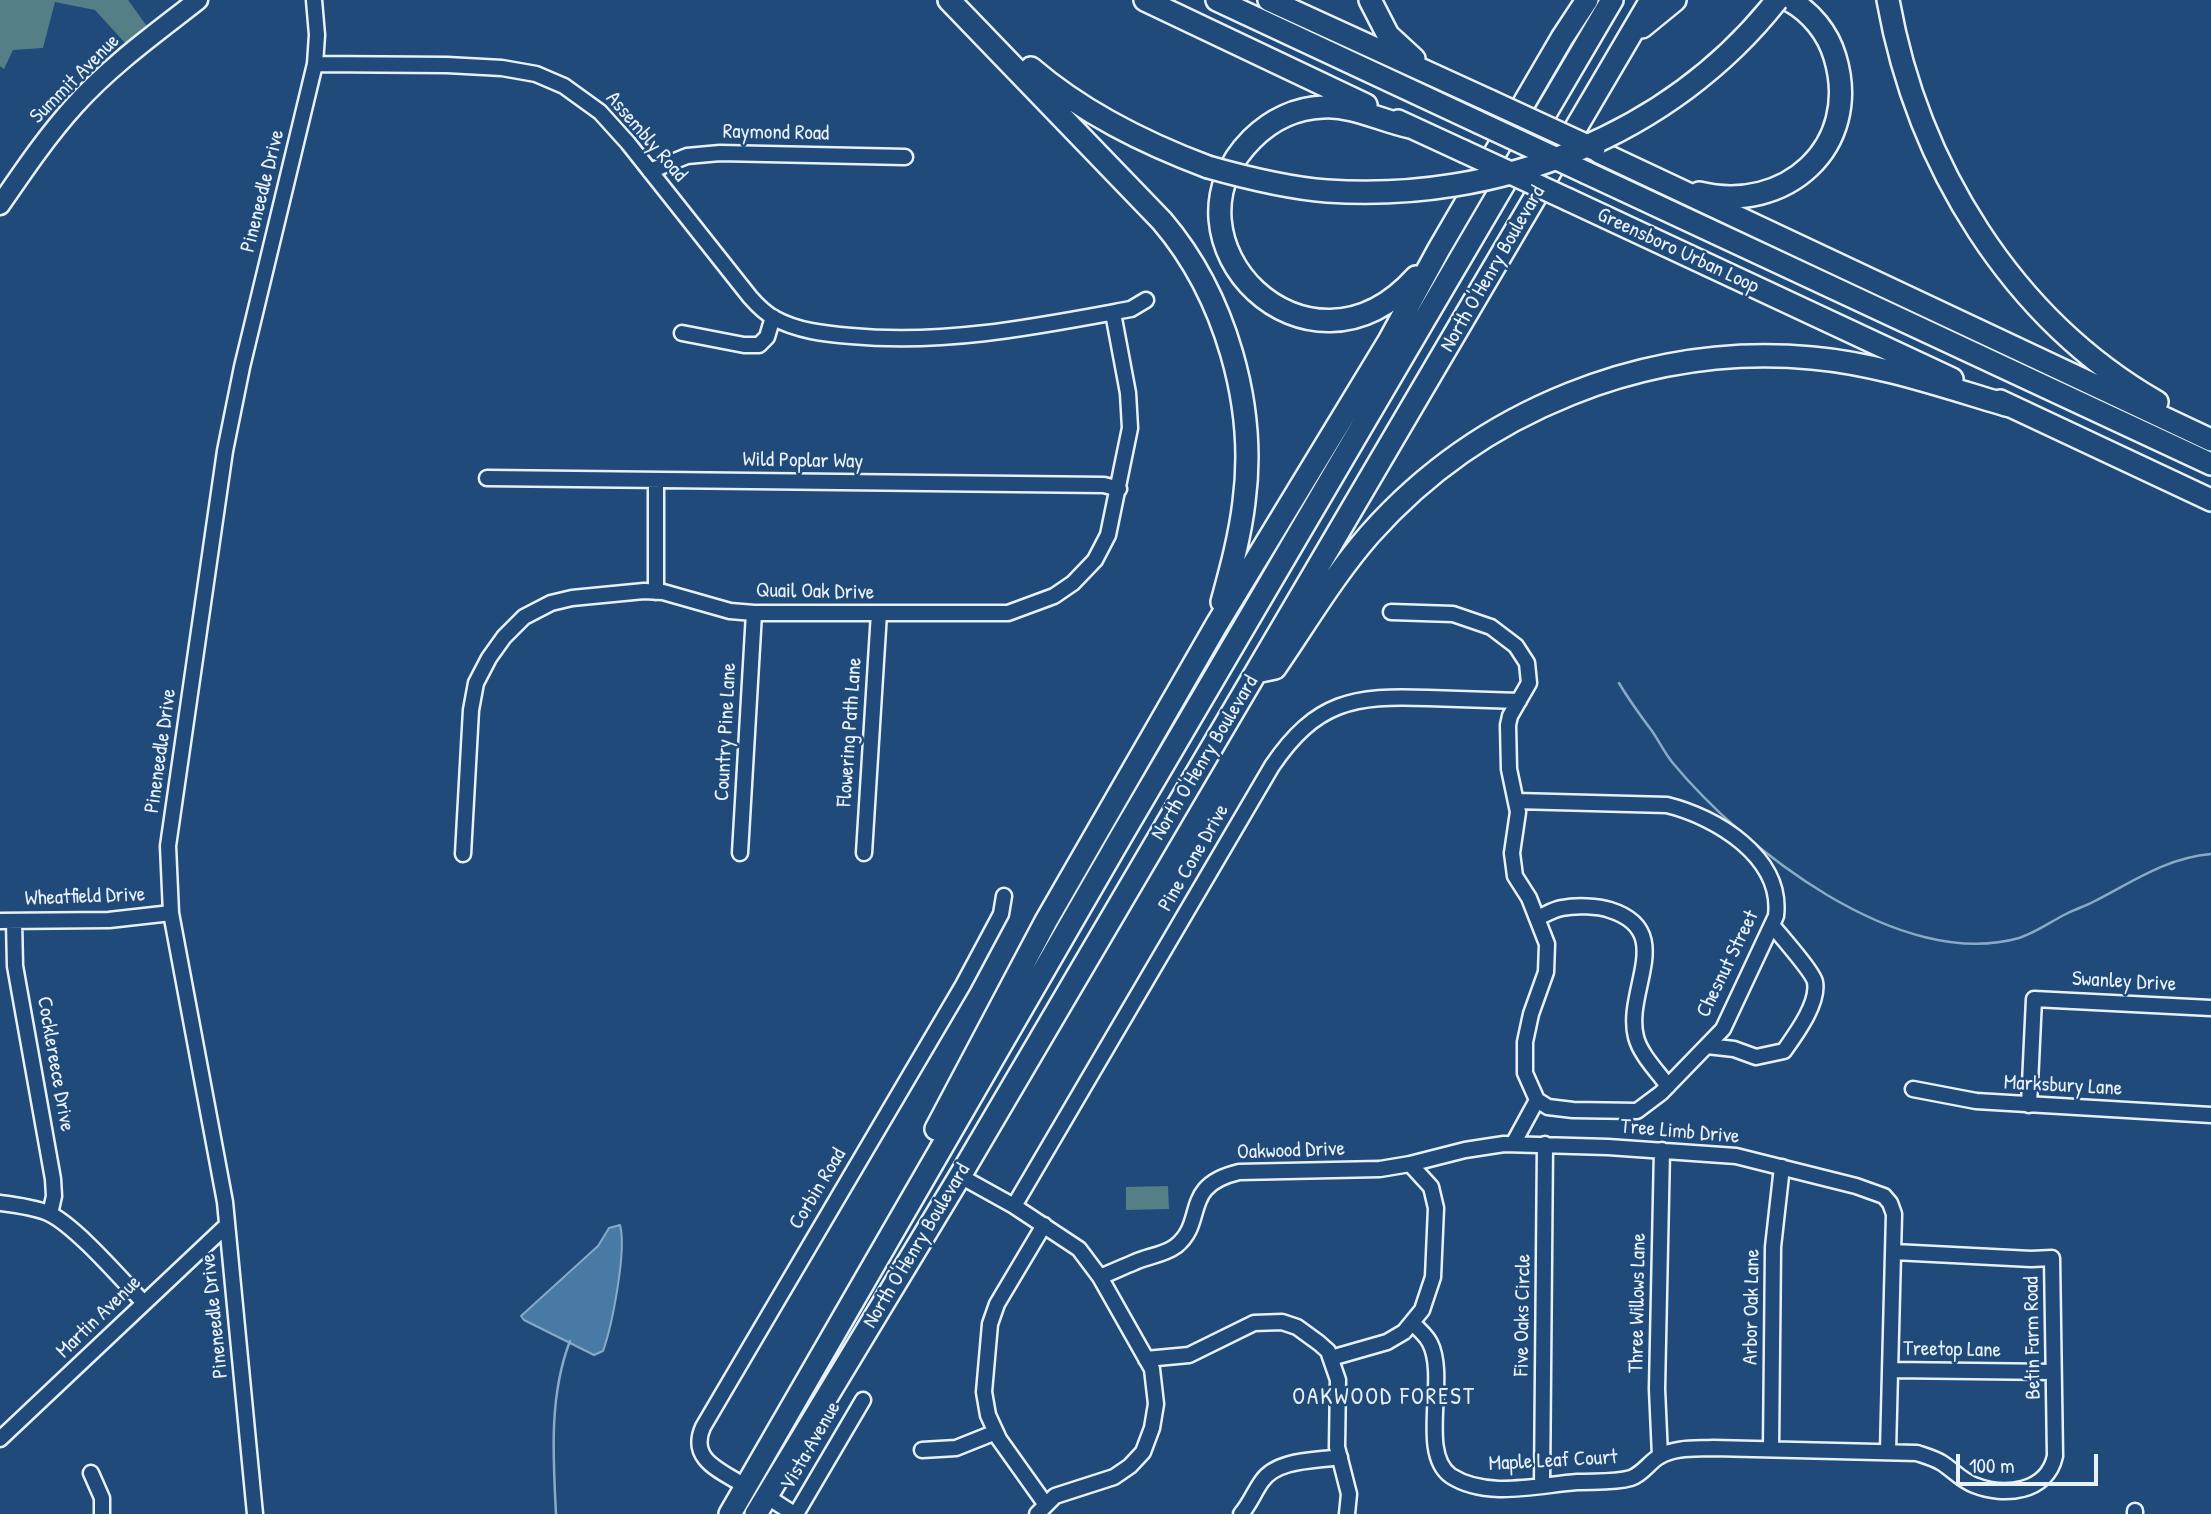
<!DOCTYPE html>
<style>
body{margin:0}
#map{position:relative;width:2211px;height:1514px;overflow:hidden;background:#1f4a7a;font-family:"Patrick Hand",sans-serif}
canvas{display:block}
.scale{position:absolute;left:1956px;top:1454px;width:142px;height:32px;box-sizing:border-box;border:4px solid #e8f1f8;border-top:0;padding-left:9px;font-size:21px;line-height:24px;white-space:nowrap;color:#e8f1f8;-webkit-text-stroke:5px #1f4a7a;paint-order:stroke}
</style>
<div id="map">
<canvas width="2211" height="1514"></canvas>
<div class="scale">100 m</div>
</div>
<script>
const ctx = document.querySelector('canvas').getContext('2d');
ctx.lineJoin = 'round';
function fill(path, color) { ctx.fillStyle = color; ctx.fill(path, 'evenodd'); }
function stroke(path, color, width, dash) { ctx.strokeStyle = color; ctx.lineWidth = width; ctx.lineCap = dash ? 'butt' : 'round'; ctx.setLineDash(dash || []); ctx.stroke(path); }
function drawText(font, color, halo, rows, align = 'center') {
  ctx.font = font + ' "Patrick Hand",sans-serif'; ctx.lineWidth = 5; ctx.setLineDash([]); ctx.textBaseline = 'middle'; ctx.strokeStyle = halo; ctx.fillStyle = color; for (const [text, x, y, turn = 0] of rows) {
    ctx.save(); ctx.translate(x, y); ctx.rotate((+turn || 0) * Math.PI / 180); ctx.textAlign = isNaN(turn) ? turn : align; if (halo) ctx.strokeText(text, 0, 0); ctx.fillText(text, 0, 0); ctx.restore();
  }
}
fill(new Path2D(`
 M0,0H128L149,29L127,45L95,10L55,2L43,48L13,50L4,69L0,66Z
 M1168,1186L1169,1209L1126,1210V1187Z`), '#557f86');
const water = new Path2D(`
 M620,1225C627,1250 612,1326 603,1351L594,1355L524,1320L521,1316L598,1246L609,1228Z`);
fill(water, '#487aa5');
stroke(water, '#88aac6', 2);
stroke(new Path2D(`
 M1619,683C1629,700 1640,715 1652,731C1659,741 1664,752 1672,762C1743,848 1899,972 2019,938C2037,932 2050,922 2066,914C2075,909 2086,906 2095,901C2134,881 2166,858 2211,854
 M556,1514C553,1457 549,1395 570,1341`), '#88aac6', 2.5);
const minor = new Path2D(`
 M315,64L447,65L502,68L536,74L564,86L600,112L628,143L750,297C757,305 765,313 774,318C797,331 826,334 851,336C946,345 1039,326 1131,309L1146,300
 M650,171L687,156L720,153L905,157
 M682,333L744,345H759L767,337L773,317
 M487,478L1104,485L1119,489
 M656,592V480
 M1391,612L1453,614L1491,627L1516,646L1527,663L1529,683L1510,716L1508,725L1509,769L1518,812L1512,853L1515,876L1529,898L1547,944L1546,972L1531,1014L1525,1042V1073L1537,1100L1548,1107L1573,1110L1637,1111L1661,1093L1723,1029L1776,916C1783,857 1716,817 1667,805L1516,801
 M740,853L754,613
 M864,853L879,613
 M463,854L471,710L476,683L489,658L504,637L524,617L551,603L572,598L644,591L663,592L730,611L754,613H1008L1054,596L1073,583L1095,560L1108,535L1130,428L1128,393L1113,313
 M1537,918C1545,915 1554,909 1562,908C1576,905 1598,906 1610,910C1677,931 1624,991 1636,1037C1640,1054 1658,1072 1668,1086
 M0,921L109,920L171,913
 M14,921L15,966L53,1179L54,1196L50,1214
 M1707,1046L1734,1049L1756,1057L1784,1051C1796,1034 1819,1003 1815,982C1813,972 1780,935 1772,925
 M1913,1089L1976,1101L2211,1115
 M2029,1105L2034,999L2211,1008
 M1513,1144L1537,1100
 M1410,1164L1465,1150L1504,1144L1608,1147L1736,1156L1856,1186L1884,1196L1890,1203L1894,1214L1888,1451
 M960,1176L1014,1206L1079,1249L1100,1277L1152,1369L1156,1404L1152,1428L1143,1452L1130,1466L1114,1477L1055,1496L1037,1514
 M0,1203C16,1205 33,1207 48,1213C75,1225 122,1280 144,1303
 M1014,1206L1272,766C1316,701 1354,695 1428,698C1458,699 1489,700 1519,701
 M1044,1225L997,1304L990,1324L984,1392L988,1415L999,1439L1046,1505
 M1100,1277C1112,1272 1123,1267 1135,1262C1148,1256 1164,1255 1176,1246C1207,1221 1180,1186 1239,1172L1380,1169L1410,1164L1431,1187L1436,1208L1433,1277L1422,1310L1404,1332L1387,1342L1331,1358
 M1412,1323C1419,1329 1426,1335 1430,1343C1448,1378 1418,1453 1451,1476C1487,1499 1538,1485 1577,1482C1595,1481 1614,1483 1631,1478C1644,1473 1649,1462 1660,1456C1676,1447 1696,1449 1713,1448L1917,1453C1926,1456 1934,1458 1942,1463C1953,1470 1961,1480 1974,1485C2004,1497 2047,1493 2055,1456L2052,1258L2031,1259L1894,1252
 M1146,1359L1189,1355L1254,1323L1282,1322L1297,1327L1319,1343L1328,1351L1338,1380L1337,1447L1349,1494L1347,1514
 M1892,1370L2053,1372
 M0,1439L227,1225
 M1771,1449L1773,1247L1782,1167
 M922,1450L956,1448L996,1432
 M1660,1456L1657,1389L1662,1150
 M91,1473L102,1498V1514
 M1542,1486L1545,1144
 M746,1487C723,1471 688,1461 703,1427L963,985L1001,914L1004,896
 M766,1496L794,1514
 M255,1514L225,1202L171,913L168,846L225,451L242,367L315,64L317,35L314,0
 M796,1514L863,1400
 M1241,1514C1250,1504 1254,1492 1262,1481C1277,1459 1315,1461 1340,1457
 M2135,1514V1511`);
const major = new Path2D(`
 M0,205C24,170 47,136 75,105C111,65 156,33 198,0`);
const highway = new Path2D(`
 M949,0L1162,221C1225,295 1257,405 1244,502C1240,536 1231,569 1222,602
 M1145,0L1366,105
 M1217,0L1478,122
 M1269,0L1490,101
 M1370,0L1388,35L1414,59
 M1888,0C1917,164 2011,318 2157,402
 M1642,27L1675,0
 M1031,68C1083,113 1144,143 1208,167
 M1398,121L1463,151
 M1410,127C1381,121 1353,105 1323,107C1296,108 1271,120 1252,139C1152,239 1307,398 1416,277
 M1599,152L2211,440
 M1587,173L2211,464
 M1699,193C1785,214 1862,147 1835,57C1828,33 1811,12 1789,0
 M1569,200L1952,379
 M2000,401L2211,500
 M1256,672L1275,668C1306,623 1334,575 1370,534C1480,410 1647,343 1812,358C1881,364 1947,388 2013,407
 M936,1129L1046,921L1217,624L1389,341L1439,249L1562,38L1587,0
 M730,1514L1122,835L1612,0
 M756,1514L960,1176L1651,0`);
stroke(minor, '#e8f1f8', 19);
stroke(major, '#e8f1f8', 23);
stroke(highway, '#e8f1f8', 26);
stroke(minor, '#1f4a7a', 14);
stroke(major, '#1f4a7a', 18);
stroke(highway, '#1f4a7a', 21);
const highwayBridge = new Path2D(`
 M1490,101L1594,149
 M1478,122L1587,173
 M1463,151L1569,200
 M1208,167C1247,178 1287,188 1327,191C1497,203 1671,135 1777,0`);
stroke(highwayBridge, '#e8f1f8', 26, []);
stroke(highwayBridge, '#1f4a7a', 21);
drawText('21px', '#e8f1f8', '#1f4a7a', [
 ["Summit Avenue",75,79,-45],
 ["Raymond Road",776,133,1],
 ["Assembly Road",646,137,49],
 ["Pineneedle Drive",263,191,-76],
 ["Greensboro Urban Loop",1678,251,25],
 ["North O'Henry Boulevard",1493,269,-60],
 ["Wild Poplar Way",803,461,1],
 ["Quail Oak Drive",815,592,1],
 ["Country Pine Lane",726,732,-87],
 ["Flowering Path Lane",850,732,-86],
 ["Pineneedle Drive",161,751,-82],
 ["North O'Henry Boulevard",1205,758,-59],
 ["Pine Cone Drive",1194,858,-60],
 ["Wheatfield Drive",85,897,-2],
 ["Chesnut Street",1728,964,-64],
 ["Swanley Drive",2124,982,3],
 ["Cocklereece Drive",55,1064,80],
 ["Marksbury Lane",2063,1086,3],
 ["Tree Limb Drive",1680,1132,5],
 ["Oakwood Drive",1291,1151,-2],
 ["Corbin Road",818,1189,-59],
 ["North O'Henry Boulevard",917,1246,-59],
 ["Three Willows Lane",1638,1303,-89],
 ["Arbor Oak Lane",1752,1307,-89],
 ["Five Oaks Circle",1523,1315,-89],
 ["Pineneedle Drive",215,1316,-96],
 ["Martin Avenue",99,1317,-44],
 ["Betin Farm Road",2033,1338,-91],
 ["Treetop Lane",1952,1350,1],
 ["Vista Avenue",811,1446,-60],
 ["Maple Leaf Court",1553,1461,-3]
]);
ctx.letterSpacing = '2px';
drawText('23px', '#e8f1f8', '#1f4a7a', [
 ["OAKWOOD FOREST",1384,1398]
]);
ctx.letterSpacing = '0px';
</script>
